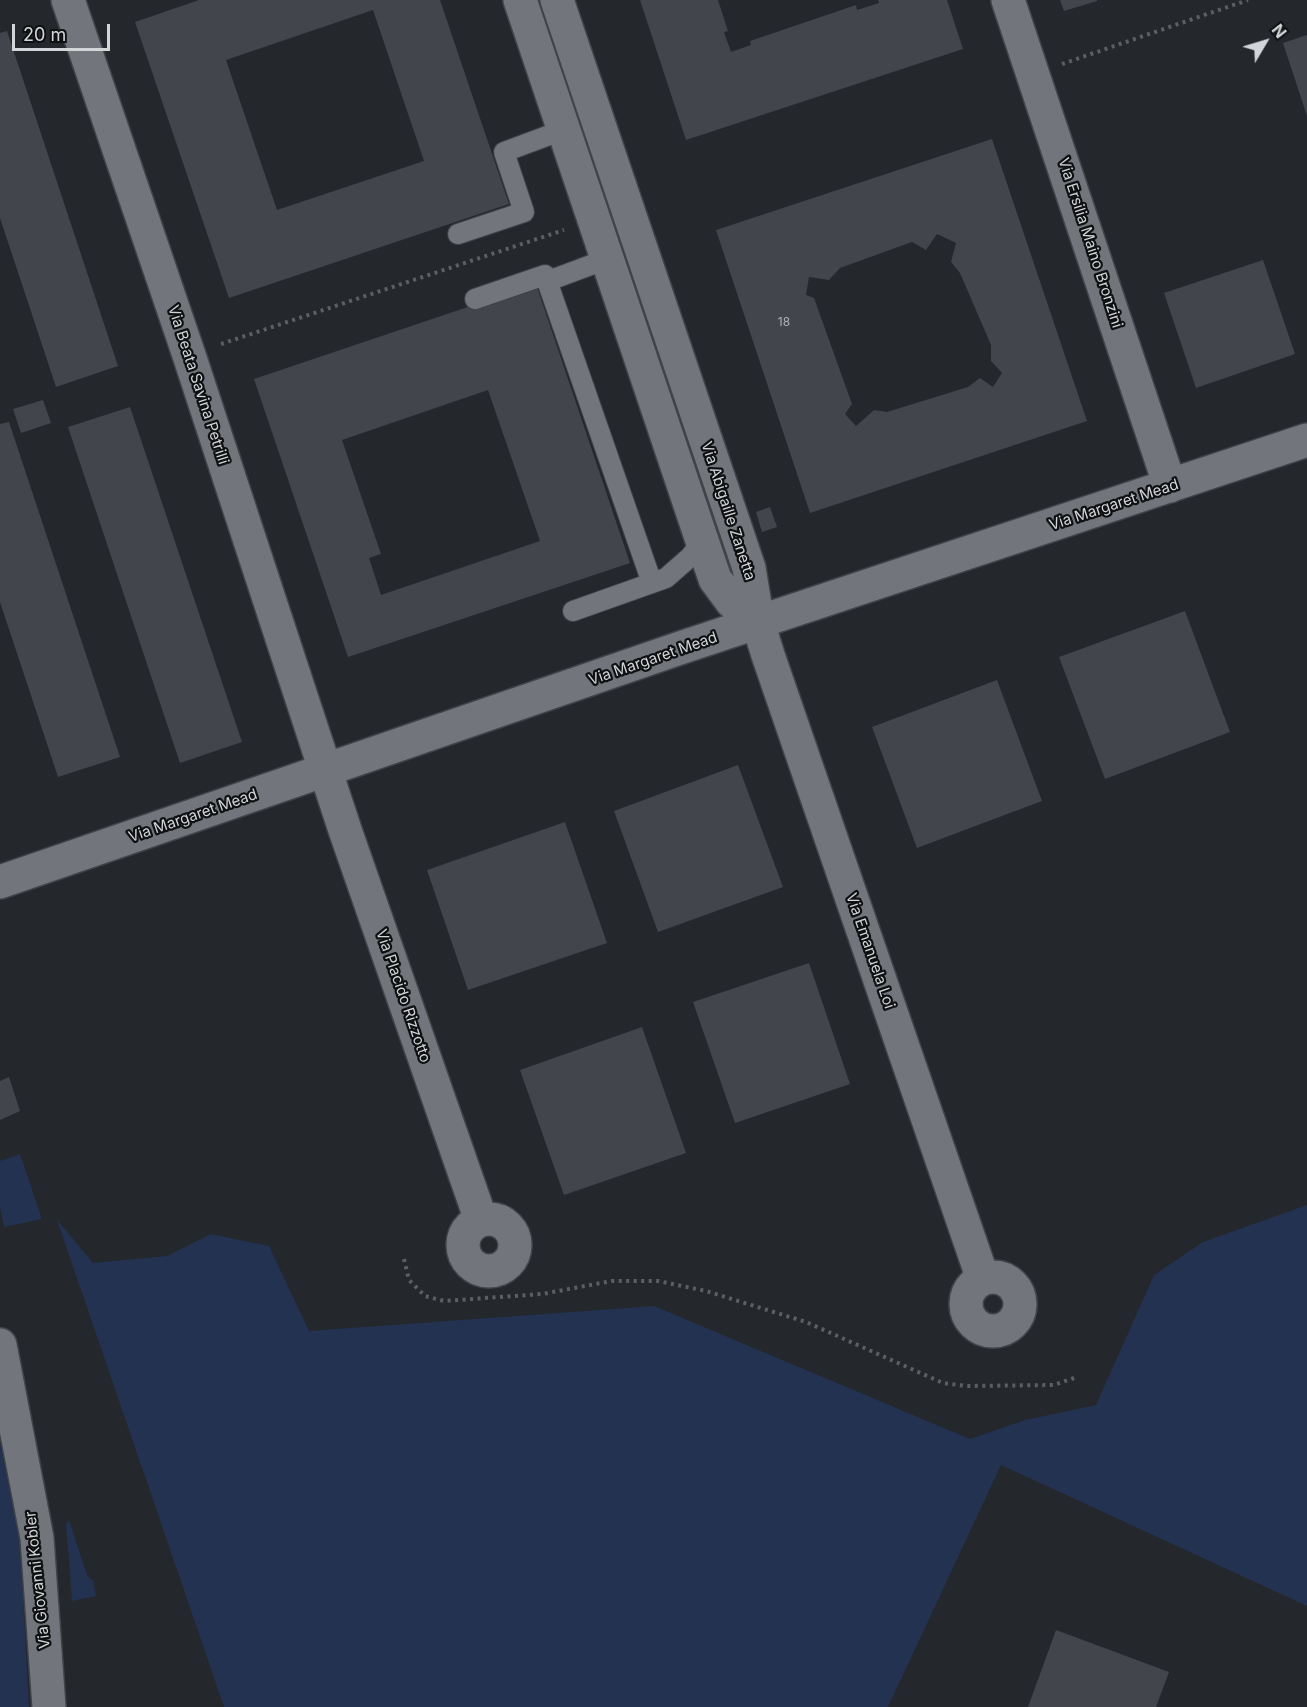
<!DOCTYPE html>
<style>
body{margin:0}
#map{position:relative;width:1307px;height:1707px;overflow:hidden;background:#24272c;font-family:Inter,sans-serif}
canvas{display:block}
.north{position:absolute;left:1235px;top:12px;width:60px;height:60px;-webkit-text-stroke:4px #0e1012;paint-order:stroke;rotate:52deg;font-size:16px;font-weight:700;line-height:24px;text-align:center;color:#d3d5d9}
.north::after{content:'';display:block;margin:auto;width:21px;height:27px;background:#d3d5d9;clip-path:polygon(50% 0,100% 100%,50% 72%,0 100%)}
.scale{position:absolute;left:12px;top:24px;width:98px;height:27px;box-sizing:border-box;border:3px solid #d3d5d9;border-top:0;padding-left:8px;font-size:18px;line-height:21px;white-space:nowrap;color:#d3d5d9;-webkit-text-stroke:4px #0e1012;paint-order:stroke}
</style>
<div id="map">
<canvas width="1307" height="1707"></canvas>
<div class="north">N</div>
<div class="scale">20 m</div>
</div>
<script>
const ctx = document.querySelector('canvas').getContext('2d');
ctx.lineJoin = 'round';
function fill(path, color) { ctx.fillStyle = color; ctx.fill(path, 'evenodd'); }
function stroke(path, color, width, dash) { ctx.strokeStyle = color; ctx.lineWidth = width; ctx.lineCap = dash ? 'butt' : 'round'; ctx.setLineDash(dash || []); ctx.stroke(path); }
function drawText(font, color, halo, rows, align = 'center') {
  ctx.font = font + ' Inter,sans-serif'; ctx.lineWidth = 4.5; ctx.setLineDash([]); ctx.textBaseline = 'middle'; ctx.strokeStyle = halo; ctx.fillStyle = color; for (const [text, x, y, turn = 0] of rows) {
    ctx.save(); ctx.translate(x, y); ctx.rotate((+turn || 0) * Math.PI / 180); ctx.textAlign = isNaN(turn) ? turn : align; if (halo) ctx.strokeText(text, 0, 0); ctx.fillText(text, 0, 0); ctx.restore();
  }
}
fill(new Path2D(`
 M20,1154L42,1219L4,1227L0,1208V1161Z
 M1307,1205V1606L1001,1465L888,1707H224L57,1220L93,1263L167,1256L211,1234L269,1246L309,1331L654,1306L970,1439L1025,1420L1096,1405L1154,1275L1203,1242Z
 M0,1443L20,1539L29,1707H0Z
 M69,1520L87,1575L93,1581L96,1596L72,1601L66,1525Z`), '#223250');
fill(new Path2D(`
 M199,0H440L509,204L229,298L135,22ZM373,10L424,161L277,210L226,60Z
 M640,0H718L728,31L724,32L731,52L751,45L750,41L856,5L857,10L879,3L878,0H947L963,49L686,140Z
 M1060,0H1097V1L1064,11Z
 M7,31L118,366L56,387L0,218V33Z
 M1307,35V116L1283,43Z
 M992,139L1087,421L810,513L716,230ZM937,234L956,243L951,262L960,273L991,345V361L1002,373L993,387L980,378L968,387L887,412L874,410L856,426L845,414L852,404L814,298L806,295L809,277L829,280L840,268L912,242L926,250Z
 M1263,260L1295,354L1196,388L1164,293Z
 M536,284L630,563L348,657L254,379ZM488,390L540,541L381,595L369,558L381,554L342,440Z
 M43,400L51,423L21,433L13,409Z
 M130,407L242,742L180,763L68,427Z
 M9,422L120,757L58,777L0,602V424Z
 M770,507L777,527L762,532L756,512Z
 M1185,611L1230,732L1105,779L1059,657Z
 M997,680L1042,801L917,848L872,727Z
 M738,765L783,887L658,932L614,811Z
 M565,822L607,943L468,990L427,870Z
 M809,963L850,1084L735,1123L693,1002Z
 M642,1027L686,1153L564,1195L520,1070Z
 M9,1077L20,1111L0,1120V1081Z
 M1056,1630L1169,1672L1156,1707H1028Z`), '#42454b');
const service = new Path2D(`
 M458,234L524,212L504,152L563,130
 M548,281L607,259
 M475,299L545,275L652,583
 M573,611L666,578L690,557L698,547L701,536`);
const minor = new Path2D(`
 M68,0L189,355L345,830L481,1220
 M520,0L715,579L732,602L758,623
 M557,0L749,568L758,623L768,655L983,1279
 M1008,0L1170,486
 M0,882L683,647L1307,440
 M463 1245a26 26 0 1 1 52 0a26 26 0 1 1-52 0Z
 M966 1304a27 27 0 1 1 54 0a27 27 0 1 1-54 0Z
 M0,1345L37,1538L49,1707`);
stroke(service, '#404348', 22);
stroke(minor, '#404348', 36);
stroke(new Path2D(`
 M1062,64L1248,0
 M221,344L564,230
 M404,1259L409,1280L425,1296L444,1301L542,1294L612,1281H658L706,1291L806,1322L943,1383L966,1386L1054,1385L1077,1377`), '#5c5f63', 4, [3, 4.5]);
stroke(service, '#72767c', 20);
stroke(minor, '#72767c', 33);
drawText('12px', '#afb1b6', null, [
 ["18",784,322]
]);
drawText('15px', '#d3d5d9', '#0e1012', [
 ["Via Ersilia Maino Bronzini",1090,243,72],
 ["Via Beata Savina Petrilli",198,385,72],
 ["Via Margaret Mead",1114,505,-18],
 ["Via Abigaille Zanetta",728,511,72],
 ["Via Margaret Mead",653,659,-19],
 ["Via Margaret Mead",193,816,-19],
 ["Via Emanuela Loi",870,951,71],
 ["Via Placido Rizzotto",403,996,71],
 ["Via Giovanni Kobler",38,1580,-96]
]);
</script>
